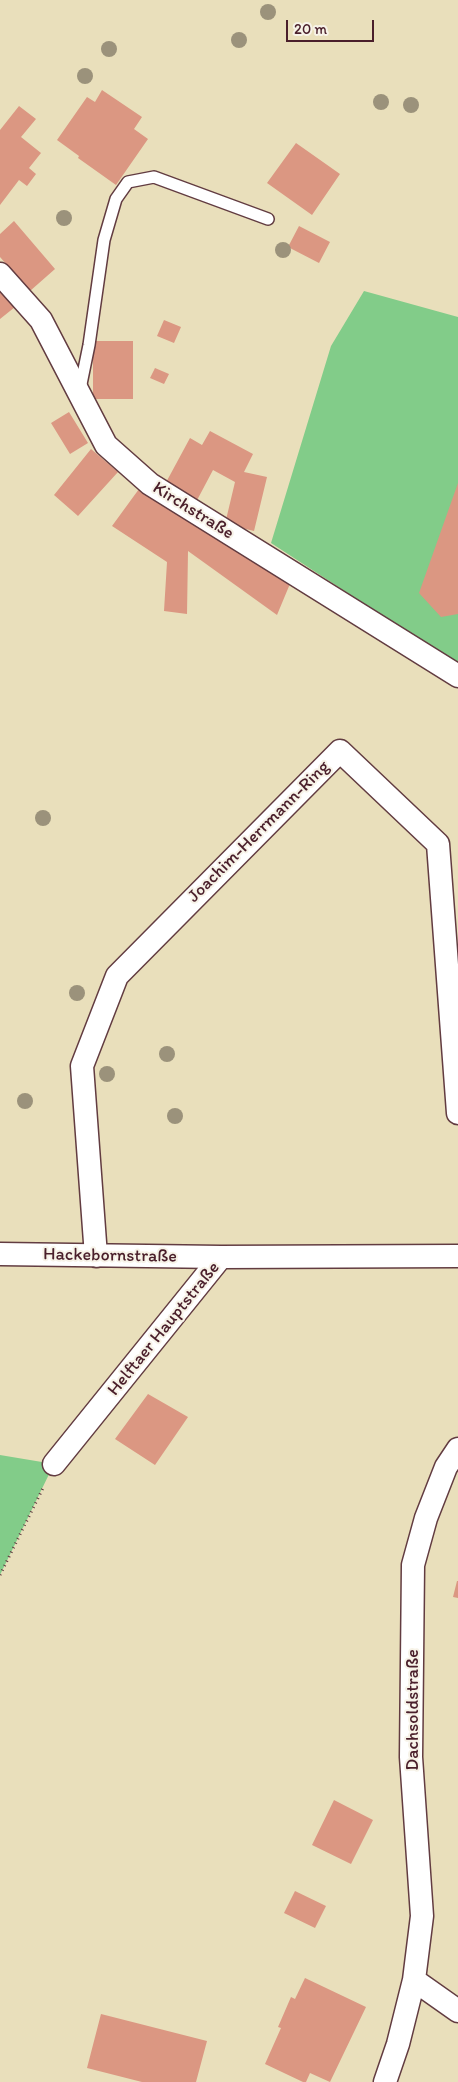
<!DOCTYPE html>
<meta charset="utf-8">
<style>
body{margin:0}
#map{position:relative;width:458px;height:2082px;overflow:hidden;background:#e9dfbb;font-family:Itim,sans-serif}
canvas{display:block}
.scale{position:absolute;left:286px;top:20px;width:88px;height:22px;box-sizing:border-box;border:2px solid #4a1f2b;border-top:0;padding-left:6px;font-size:15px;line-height:18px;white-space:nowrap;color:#4a1f2b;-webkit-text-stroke:4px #f7f3e8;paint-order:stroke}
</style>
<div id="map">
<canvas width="458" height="2082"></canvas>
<div class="scale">20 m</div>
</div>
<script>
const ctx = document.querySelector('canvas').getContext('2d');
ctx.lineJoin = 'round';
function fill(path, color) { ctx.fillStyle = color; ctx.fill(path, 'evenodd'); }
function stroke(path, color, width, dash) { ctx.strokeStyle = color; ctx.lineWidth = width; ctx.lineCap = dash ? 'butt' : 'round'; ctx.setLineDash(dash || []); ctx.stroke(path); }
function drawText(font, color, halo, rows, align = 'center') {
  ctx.font = font + ' Itim,sans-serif'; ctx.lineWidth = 4; ctx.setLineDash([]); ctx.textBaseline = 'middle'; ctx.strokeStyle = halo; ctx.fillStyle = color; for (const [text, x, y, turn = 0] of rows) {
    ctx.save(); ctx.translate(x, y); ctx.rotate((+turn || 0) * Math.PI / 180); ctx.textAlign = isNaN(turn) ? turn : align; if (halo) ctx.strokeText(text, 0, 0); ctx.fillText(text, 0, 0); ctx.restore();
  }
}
fill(new Path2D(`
 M364,291L458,317V665L271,543L331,346Z
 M0,1455L54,1464L0,1575Z`), '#82cc89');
fill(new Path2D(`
 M102,90L142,117L134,129L148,139L116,185L78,158L79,156L57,140L87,97L95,102Z
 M19,106L36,119L21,137L41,153L29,168L36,174L27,186L19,180L0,205V130Z
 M296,143L340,174L312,215L267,183Z
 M14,221L55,269L30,291L0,257V234Z
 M299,226L330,242L319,263L288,247Z
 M0,288L15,307L0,319Z
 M164,320L181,327L174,343L157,336Z
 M93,341H133V399H93Z
 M155,368L169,374L164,384L150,378Z
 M69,412L88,443L70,454L51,423Z
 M210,431L253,454L244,472L267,477L254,531L225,524L235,482L213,470L195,504L163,488L190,438L202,445Z
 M91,449L118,472L78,516L54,495Z
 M458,483V614L441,617L419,593Z
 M139,489L292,579L277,615L188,551L187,614L164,611L167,562L112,526Z
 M148,1394L188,1417L155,1465L115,1439Z
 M457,1581H458V1598L453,1597Z
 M334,1800L373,1820L351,1864L312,1845Z
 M295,1891L326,1906L315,1928L284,1913Z
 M305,1978L366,2007L330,2082L310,2073L306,2082H303L265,2064L281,2028L278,2027L291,1997L295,1999Z
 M101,2014L207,2041L196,2082H142L87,2068Z`), '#db9782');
const lane = new Path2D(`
 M80,389L89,345L104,240L116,199L128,182L154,177L268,219`);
const street = new Path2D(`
 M0,274L41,320L106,445L150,484L458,676
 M0,1254L221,1257
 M96,1256L82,1066L117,976L340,751L438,844L458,1113
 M54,1464L221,1257L458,1256
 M414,1980L458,2011
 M385,2082L398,2044L414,1980L422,1916L411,1757L413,1565L426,1518L446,1467L458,1449`);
stroke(lane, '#623c41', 14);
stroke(street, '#623c41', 25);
stroke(new Path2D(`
 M0,1575L44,1486`), '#623c41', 3, [1, 4]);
stroke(lane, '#fff', 11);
stroke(street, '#fff', 22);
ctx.fillStyle = '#9b927b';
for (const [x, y] of [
 [268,12],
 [239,40],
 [109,49],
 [85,76],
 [381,102],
 [411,105],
 [64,218],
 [283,250],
 [43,818],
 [77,993],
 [167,1054],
 [107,1074],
 [25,1101],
 [175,1116]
]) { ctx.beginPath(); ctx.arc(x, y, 8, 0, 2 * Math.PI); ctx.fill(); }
drawText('18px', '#4a1f2b', '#f7f3e8', [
 ["Kirchstraße",193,511,32],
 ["Joachim-Herrmann-Ring",259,832,-45],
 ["Hackebornstraße",110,1256,1],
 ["Helftaer Hauptstraße",164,1329,-51],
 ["Dachsoldstraße",413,1710,-90]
]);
</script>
